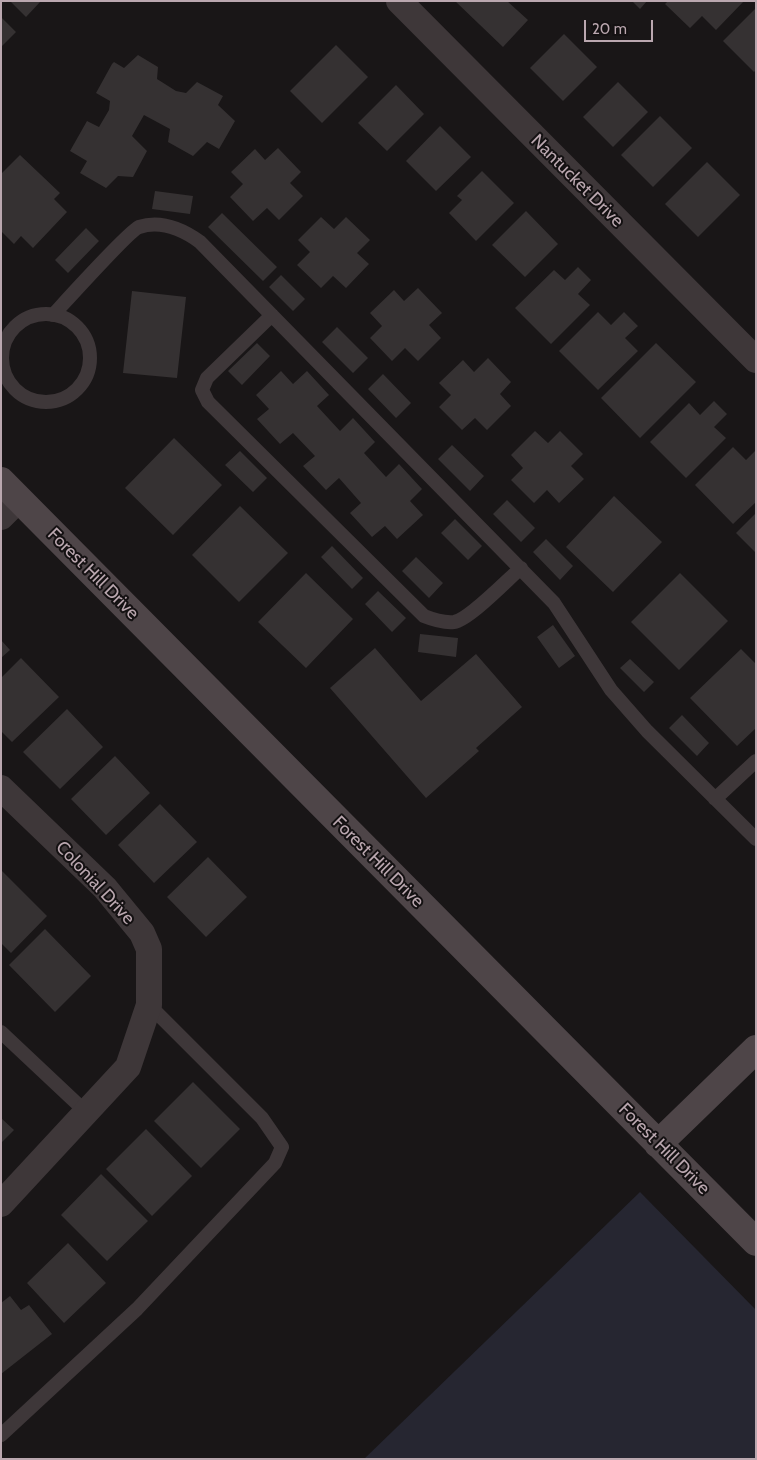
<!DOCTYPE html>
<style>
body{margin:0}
#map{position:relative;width:757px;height:1460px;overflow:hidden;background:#191617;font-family:Cabin,sans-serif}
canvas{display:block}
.frame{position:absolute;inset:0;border:2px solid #baa7af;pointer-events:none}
.scale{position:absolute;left:584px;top:20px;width:69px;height:22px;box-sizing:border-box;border:2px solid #baa7af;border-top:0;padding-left:6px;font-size:15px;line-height:18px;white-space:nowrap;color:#baa7af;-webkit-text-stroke:4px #141112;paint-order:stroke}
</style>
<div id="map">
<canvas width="757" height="1460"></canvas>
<div class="frame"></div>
<div class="scale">20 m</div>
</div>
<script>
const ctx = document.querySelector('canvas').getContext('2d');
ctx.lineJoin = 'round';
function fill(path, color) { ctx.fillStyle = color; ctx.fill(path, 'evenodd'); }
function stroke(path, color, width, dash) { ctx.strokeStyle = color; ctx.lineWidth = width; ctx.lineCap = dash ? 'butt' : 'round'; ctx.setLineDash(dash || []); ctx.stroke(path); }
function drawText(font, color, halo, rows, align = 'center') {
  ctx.font = font + ' Cabin,sans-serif'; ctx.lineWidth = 4; ctx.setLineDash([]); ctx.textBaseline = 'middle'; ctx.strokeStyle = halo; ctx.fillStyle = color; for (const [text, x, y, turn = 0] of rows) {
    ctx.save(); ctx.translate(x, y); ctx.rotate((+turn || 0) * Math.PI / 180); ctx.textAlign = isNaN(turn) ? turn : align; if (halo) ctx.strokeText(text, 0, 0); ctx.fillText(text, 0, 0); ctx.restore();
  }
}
fill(new Path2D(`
 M640,1192L756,1310V1459H364Z`), '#262631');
fill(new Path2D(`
 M10,1H41L26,17Z
 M455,1H507L528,20L503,47Z
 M632,1H647L640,9Z
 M668,1H744L716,30L702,16L690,28L665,4Z
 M756,8V70L754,72L723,41Z
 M1,17L16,32L1,47Z
 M564,34L597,67L563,101L530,68Z
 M336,45L368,77L322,123L290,91Z
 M138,55L158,67L157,79L176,91L186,93L197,82L223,96L218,105L235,121L219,149L207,142L193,156L168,142L170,129L144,115L132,136L147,151L133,177L118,176L106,188L80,173L87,161L70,151L87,121L99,127L109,110L110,101L96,93L112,64L114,62L124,68Z
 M618,82L648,112L613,147L583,117Z
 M396,85L424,114L387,151L358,123Z
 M660,116L692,148L653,187L621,155Z
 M440,126L471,157L436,191L406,161Z
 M278,148L301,172L290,183L303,196L279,220L267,208L253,221L230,197L243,184L231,172L255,149L265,160Z
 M20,155L60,193L54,199L67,212L33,248L21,236L14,244L1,231V174Z
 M707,162L740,195L698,237L665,204Z
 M482,171L514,203L476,241L449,213L462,200L457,196Z
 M155,191L193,196L190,214L152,209Z
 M526,211L558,244L525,277L492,245Z
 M222,213L277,267L263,281L208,227Z
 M321,217L334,229L346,217L370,240L357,253L369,264L346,288L333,276L321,288L297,265L310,252L298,240Z
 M86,228L99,241L68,273L55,260Z
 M578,267L591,280L578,294L590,305L551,344L515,308L554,270L565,280Z
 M281,275L305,299L293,311L269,287Z
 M418,288L442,313L429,325L441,338L418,361L405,348L392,361L370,338L382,326L370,313L394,290L404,301Z
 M132,291L186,297L177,378L123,373Z
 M598,312L611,325L624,312L638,326L625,338L638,351L598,390L559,351Z
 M337,327L368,358L353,373L322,342Z
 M257,343L270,356L242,385L228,371Z
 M656,343L696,382L640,438L601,398Z
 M488,358L511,382L500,394L511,406L487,430L475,418L462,430L439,407L451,395L439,383L463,360L474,372Z
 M281,371L293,384L307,371L329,395L317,406L340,431L353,418L375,442L364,453L386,477L399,464L422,489L410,501L423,515L397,539L385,526L372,537L350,513L361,503L339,478L326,490L303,466L315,456L293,433L280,444L257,419L269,409L256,395Z
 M383,374L411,403L396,418L368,389Z
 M714,401L727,414L714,427L726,438L686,478L650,442L689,403L700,415Z
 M535,431L548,443L560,431L583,454L571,466L584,479L559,503L547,490L534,503L511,480L523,468L511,455Z
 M174,438L222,485L173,535L125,488Z
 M452,445L484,476L470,491L438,459Z
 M733,447L746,460L756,450V502L733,524L695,485Z
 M240,451L267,478L253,492L225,465Z
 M614,496L662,542L613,592L566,547Z
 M507,500L535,528L521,542L493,514Z
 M240,506L288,553L239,602L192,555Z
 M756,513V553L736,533Z
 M455,519L482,546L468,560L441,533Z
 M546,539L573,566L560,580L533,552Z
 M332,546L363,578L352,589L321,557Z
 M416,557L443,583L429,598L402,571Z
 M306,573L353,619L306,668L258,622Z
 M680,573L728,621L679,670L631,622Z
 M378,591L406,618L392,632L365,604Z
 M553,625L575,656L559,668L537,637Z
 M420,634L458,638L456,657L418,652Z
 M1,640L10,650L1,658Z
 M375,648L421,701L476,654L522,707L476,748L479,751L426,798L330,688Z
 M741,649L756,664V728L737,746L690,698Z
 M21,658L59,697L12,742L1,731V678Z
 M630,659L654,682L644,692L620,668Z
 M67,709L103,747L60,789L23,752Z
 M682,715L709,743L697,756L669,728Z
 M115,756L150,793L106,835L71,799Z
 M160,804L197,842L154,883L118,845Z
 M208,857L247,897L206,937L167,897Z
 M1,870L47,916L11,953L1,943Z
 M45,929L91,976L55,1012L9,965Z
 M193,1082L240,1129L201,1168L154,1121Z
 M1,1118L14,1130L1,1143Z
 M146,1129L192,1176L152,1216L106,1169Z
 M101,1174L148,1221L107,1261L61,1215Z
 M68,1243L106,1283L64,1323L27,1283Z
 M10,1296L21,1310L29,1305L52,1334L1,1374V1303Z`), '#353132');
stroke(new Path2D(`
 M2 358a44 44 0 1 1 88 0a44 44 0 1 1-88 0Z
 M53,315C65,302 130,230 139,227C161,220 182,229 200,242L554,603L611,690L647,731L756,839
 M272,315L207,378L202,390L208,402L424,616C434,620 443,623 454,622C469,620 508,579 521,568
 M715,799L756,761
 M1,1032L86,1112
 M1,1435L137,1309L275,1163L282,1147L262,1118L149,1005`), '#3e3739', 14);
stroke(new Path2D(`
 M399,1L756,360
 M1,517L19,499
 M1,788L105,888L142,933L149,949V1005L128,1067L1,1204`), '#3e3739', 26);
stroke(new Path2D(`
 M1,481L756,1242
 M658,1144L756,1049`), '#4e4548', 28);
drawText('18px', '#baa7af', '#141112', [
 ["Nantucket Drive",577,181,45],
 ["Forest Hill Drive",93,574,45],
 ["Forest Hill Drive",378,862,45],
 ["Colonial Drive",95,883,47],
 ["Forest Hill Drive",664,1149,45]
]);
</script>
